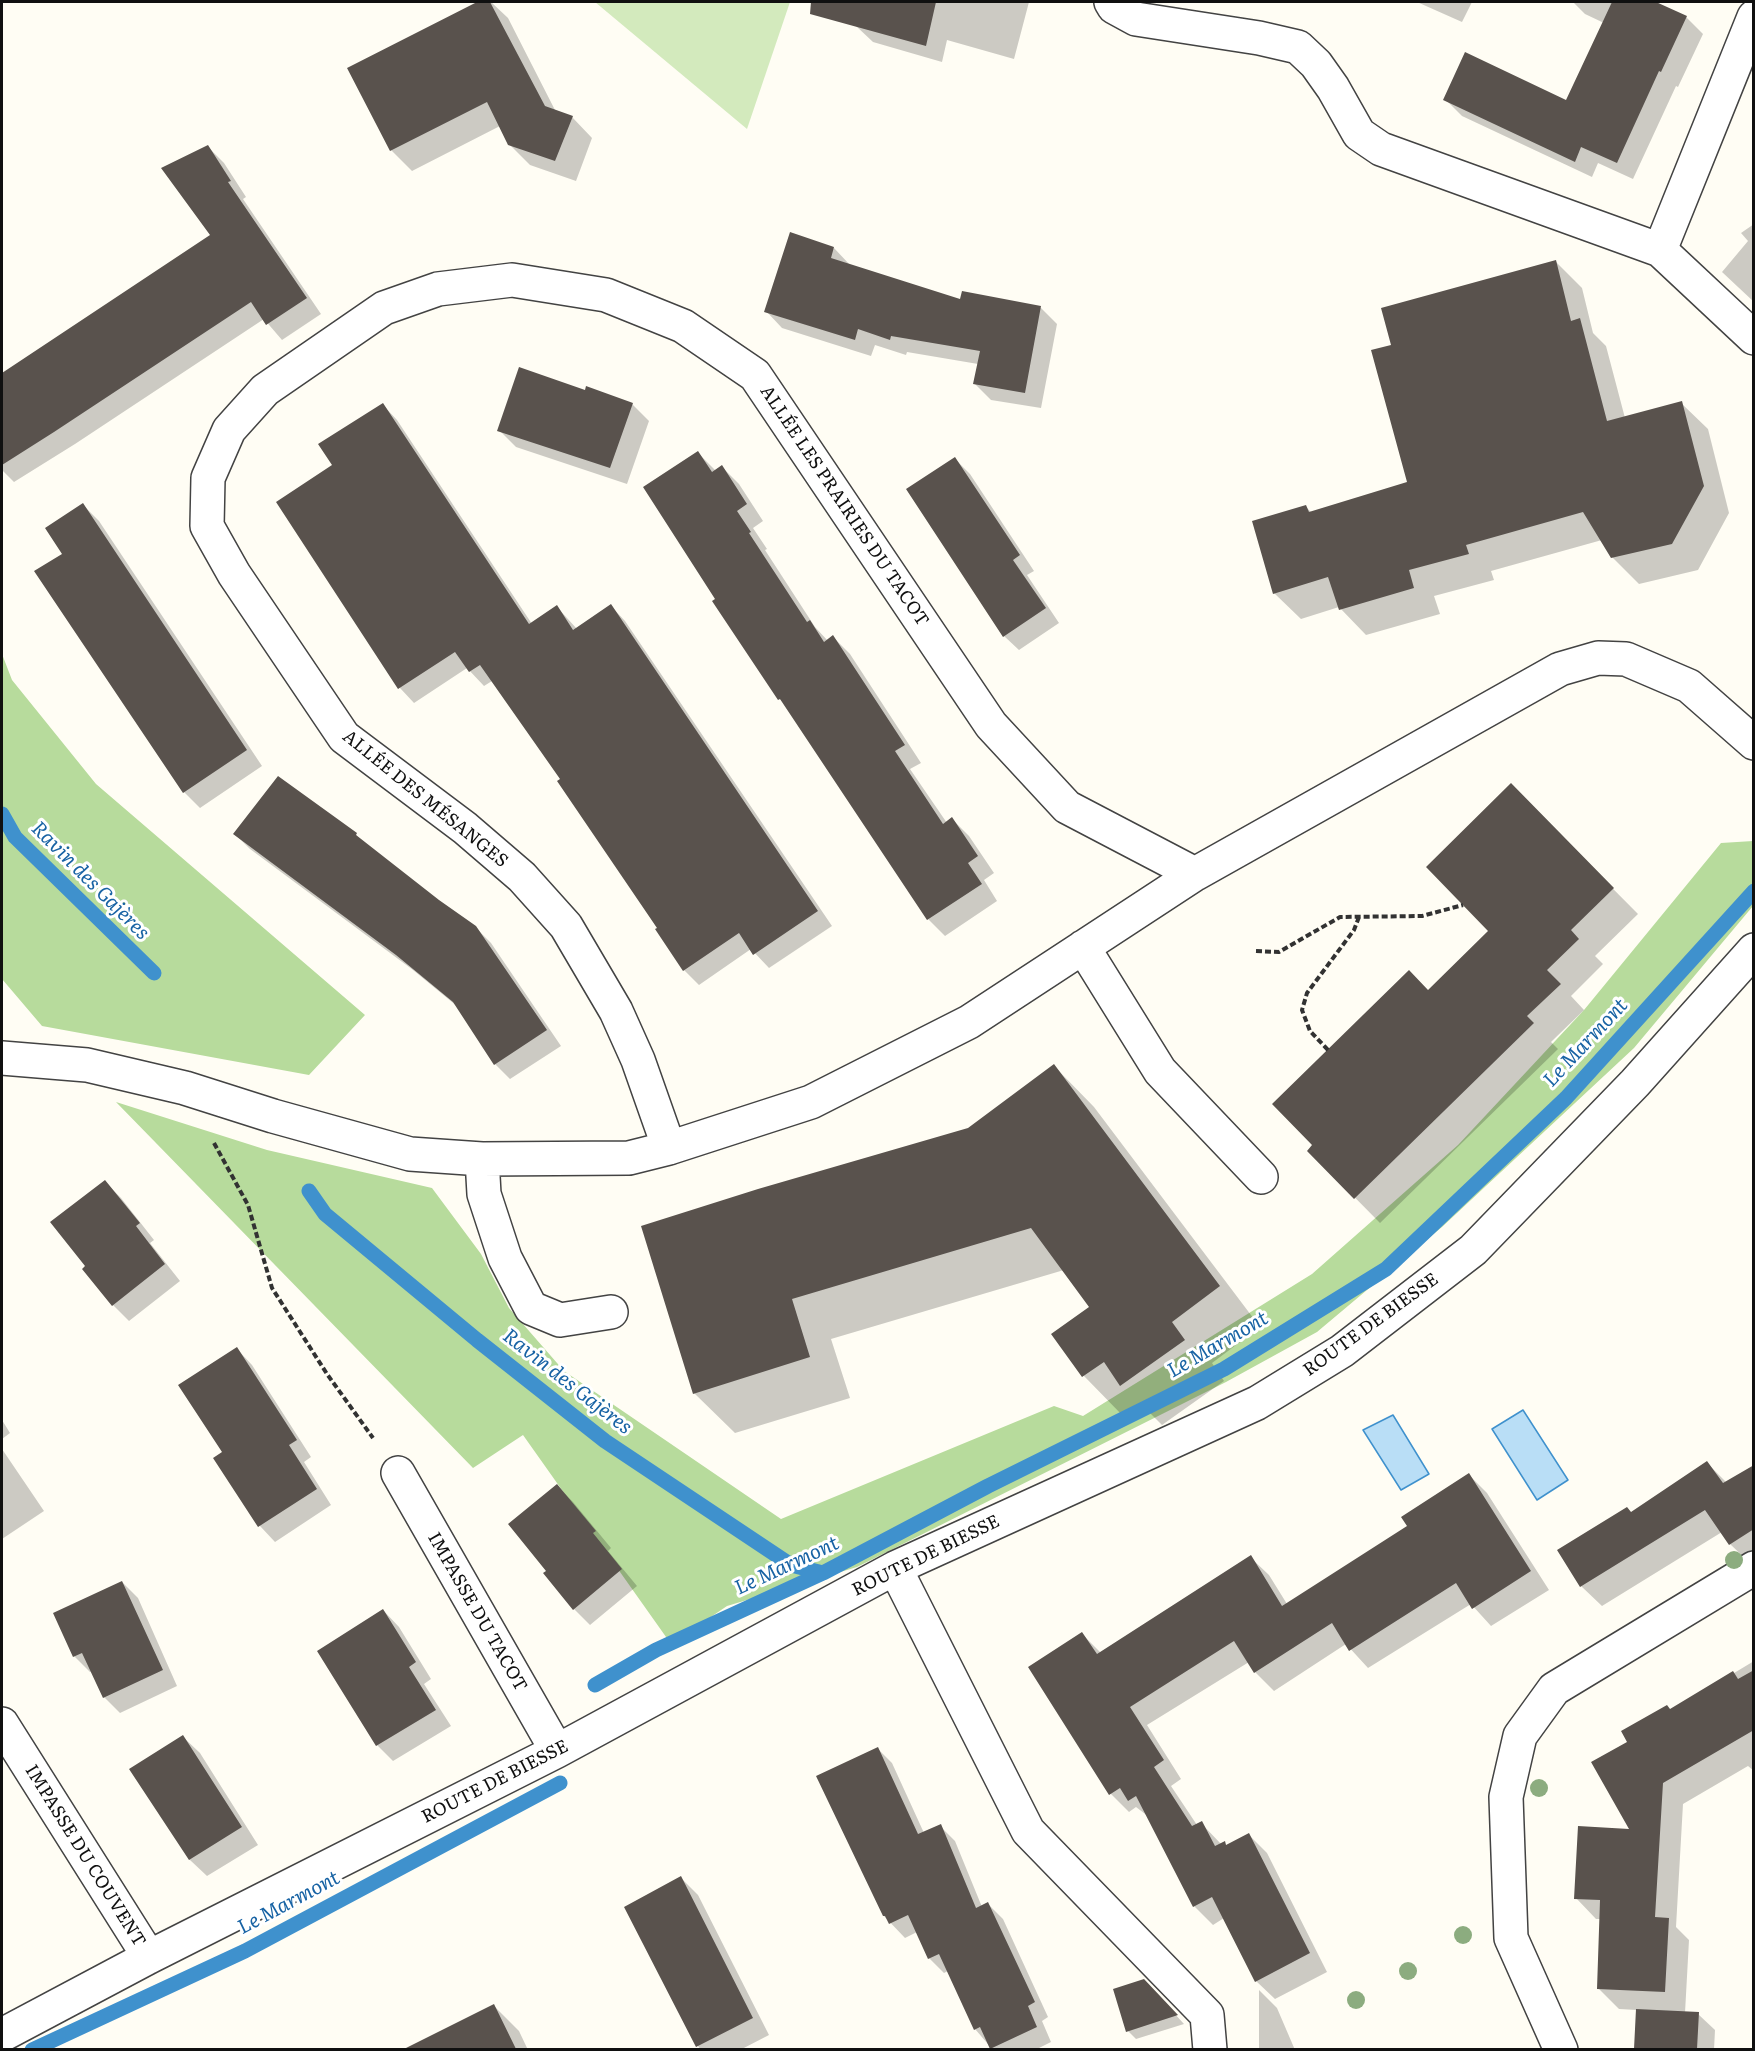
<!DOCTYPE html>
<meta charset="utf-8">
<style>
body{margin:0}
#map{position:relative;width:1755px;height:2051px;overflow:hidden;background:#fffdf4;font-family:Literata,serif}
canvas{display:block}
.frame{position:absolute;inset:0;border:3px solid #101010;pointer-events:none}
</style>
<div id="map">
<canvas width="1755" height="2051"></canvas>
<div class="frame"></div>
</div>
<script>
const ctx = document.querySelector('canvas').getContext('2d');
ctx.lineJoin = 'round';
function fill(path, color) { ctx.fillStyle = color; ctx.fill(path, 'evenodd'); }
function trace(path, color, width, dash) { ctx.strokeStyle = color; ctx.lineWidth = width; ctx.lineCap = dash ? 'butt' : 'round'; ctx.setLineDash(dash || []); ctx.stroke(path); }
function write(font, color, halo, rows, align = 'center') {
  ctx.font = font + ' Literata,serif'; ctx.lineWidth = 6; ctx.setLineDash([]); ctx.textBaseline = 'middle'; ctx.strokeStyle = halo; ctx.fillStyle = color; for (const [text, x, y, turn = 0] of rows) {
    ctx.save(); ctx.translate(x, y); ctx.rotate((+turn || 0) * Math.PI / 180); ctx.textAlign = isNaN(turn) ? turn : align; if (halo) ctx.strokeText(text, 0, 0); ctx.fillText(text, 0, 0); ctx.restore();
  }
}
fill(new Path2D(`
 M 595,2 L 790,2 L 747,129 Z`), '#d3eabd');
fill(new Path2D(`
 M 2,654 L 12,680 L 96,784 L 365,1015 L 309,1075 L 42,1026 L 2,979 Z
 M 1753,841 L 1753,906 L 1634,1048 L 1442,1227 L 1317,1332 L 1226,1382 L 857,1567 L 727,1606 L 671,1644 L 523,1435 L 473,1468 L 116,1102 L 267,1150 L 432,1188 L 481,1254 L 509,1308 L 564,1371 L 781,1519 L 1054,1406 L 1083,1416 L 1312,1274 L 1458,1145 L 1584,1010 L 1721,843 Z`), '#b7db9c');
const water = new Path2D(`
 M 1523,1410 L 1568,1480 L 1537,1500 L 1492,1429 Z
 M 1393,1415 L 1429,1474 L 1401,1490 L 1363,1430 Z`);
fill(water, '#b9def6');
trace(water, '#3f91cd', 1.5);
fill(new Path2D(`
 M 480,2 L 491,2 L 508,18 L 556,112 L 572,117 L 592,138 L 576,181 L 530,165 L 509,144 L 500,126 L 412,171 L 391,150 L 349,69 Z
 M 863,2 L 1029,2 L 1014,59 L 947,40 L 942,62 L 873,42 L 856,26 Z
 M 1417,2 L 1472,2 L 1462,22 Z
 M 1573,2 L 1654,2 L 1686,17 L 1703,34 L 1678,87 L 1676,86 L 1633,179 L 1598,163 L 1592,177 L 1462,116 L 1445,99 L 1567,102 L 1604,23 L 1585,14 Z
 M 208,147 L 224,163 L 246,197 L 243,199 L 321,314 L 282,340 L 264,319 L 75,444 L 14,482 L 2,470 L 2,375 L 212,235 Z
 M 1754,224 L 1754,302 L 1722,272 L 1748,241 L 1741,233 Z
 M 834,248 L 850,265 L 961,301 L 1041,308 L 1057,324 L 1041,408 L 991,400 L 974,383 L 978,364 L 907,352 L 906,355 L 875,345 L 871,356 L 782,328 L 766,311 Z
 M 1556,262 L 1582,288 L 1593,333 L 1606,346 L 1625,418 L 1681,403 L 1708,429 L 1729,513 L 1698,570 L 1639,584 L 1612,557 L 1602,540 L 1491,571 L 1494,580 L 1434,596 L 1440,614 L 1366,635 L 1339,607 L 1301,619 L 1274,593 L 1306,507 L 1312,513 L 1409,483 L 1393,346 Z
 M 586,392 L 632,404 L 649,421 L 627,484 L 516,447 L 499,430 Z
 M 383,405 L 397,420 L 532,624 L 557,607 L 577,629 L 611,606 L 625,621 L 832,926 L 769,968 L 751,949 L 699,985 L 684,970 L 562,779 L 492,681 L 484,686 L 467,668 L 414,703 L 400,688 L 278,502 L 334,465 Z
 M 698,453 L 716,471 L 722,467 L 739,484 L 763,521 L 753,528 L 767,549 L 765,550 L 815,627 L 828,641 L 833,637 L 850,654 L 921,763 L 910,769 L 947,823 L 952,819 L 969,836 L 994,873 L 984,880 L 997,901 L 945,936 L 928,919 L 788,708 L 780,699 L 717,599 Z
 M 955,459 L 970,474 L 1034,571 L 1027,575 L 1059,623 L 1019,650 L 1004,636 Z
 M 83,505 L 99,521 L 262,766 L 200,808 L 184,792 L 64,554 Z
 M 1511,786 L 1638,914 L 1595,956 L 1603,964 L 1571,996 L 1584,1010 L 1551,1042 L 1558,1049 L 1380,1223 L 1309,1151 L 1428,991 L 1491,931 Z
 M 235,834 L 356,835 L 369,848 L 438,901 L 475,927 L 491,943 L 561,1046 L 510,1079 L 495,1064 L 458,1007 L 413,970 L 250,849 Z
 M 1054,1066 L 1094,1107 L 1260,1327 L 1212,1363 L 1224,1381 L 1162,1425 L 1141,1404 L 1124,1417 L 1084,1376 L 1053,1334 L 1091,1307 L 1064,1270 L 831,1339 L 850,1398 L 735,1433 L 694,1393 L 643,1227 L 969,1129 Z
 M 105,1182 L 121,1198 L 154,1240 L 150,1243 L 180,1281 L 129,1321 L 113,1305 L 84,1269 L 87,1266 Z
 M 237,1349 L 252,1365 L 311,1457 L 304,1462 L 331,1505 L 275,1542 L 260,1526 L 224,1453 Z
 M 2,1420 L 10,1433 L 2,1439 Z
 M 2,1449 L 44,1511 L 2,1539 Z
 M 1707,1463 L 1726,1482 L 1754,1466 L 1754,1562 L 1751,1564 L 1730,1544 L 1722,1532 L 1602,1606 L 1581,1586 L 1632,1513 Z
 M 1469,1475 L 1487,1493 L 1549,1590 L 1491,1626 L 1471,1604 L 1368,1668 L 1346,1644 L 1274,1691 L 1255,1672 L 1249,1662 L 1147,1725 L 1181,1779 L 1171,1786 L 1197,1825 L 1201,1823 L 1221,1844 L 1224,1843 L 1227,1846 L 1249,1835 L 1267,1853 L 1327,1972 L 1275,1999 L 1256,1981 L 1224,1918 L 1213,1925 L 1194,1906 L 1149,1817 L 1136,1807 L 1129,1812 L 1111,1794 L 1082,1634 L 1101,1653 L 1250,1557 L 1269,1575 L 1287,1604 L 1409,1526 Z
 M 557,1486 L 573,1502 L 611,1548 L 608,1551 L 637,1586 L 590,1625 L 574,1609 L 548,1571 Z
 M 122,1582 L 138,1598 L 177,1686 L 120,1713 L 104,1697 L 92,1671 L 90,1672 L 74,1656 Z
 M 383,1610 L 399,1627 L 431,1679 L 424,1684 L 451,1726 L 393,1761 L 377,1745 Z
 M 1754,1661 L 1754,1771 L 1748,1766 L 1683,1804 L 1676,1927 L 1689,1940 L 1685,2013 L 1698,2014 L 1715,2030 L 1714,2050 L 1635,2050 L 1637,2010 L 1619,2009 L 1598,1988 L 1601,1919 L 1596,1919 L 1576,1898 L 1631,1831 L 1671,1711 Z
 M 183,1737 L 200,1753 L 258,1845 L 207,1876 L 190,1860 L 131,1769 Z
 M 878,1749 L 892,1763 L 924,1833 L 940,1826 L 955,1841 L 982,1907 L 988,1904 L 1003,1919 L 1048,2017 L 1042,2021 L 1051,2042 L 1035,2050 L 993,2050 L 975,2029 L 948,1971 L 944,1973 L 929,1958 L 917,1932 L 905,1938 L 884,1916 Z
 M 681,1878 L 698,1895 L 769,2035 L 740,2050 L 701,2050 L 698,2046 Z
 M 1152,1989 L 1184,2024 L 1136,2039 L 1128,2031 Z
 M 1259,1990 L 1277,2008 L 1295,2050 L 1259,2050 Z
 M 494,2006 L 519,2031 L 528,2050 L 407,2050 Z`), '#0003');
trace(new Path2D(`
 M 2,814 L 15,837 L 154,973
 M 309,1191 L 325,1214 L 477,1340 L 605,1441 L 791,1565 L 823,1573
 M 595,1685 L 656,1650 L 823,1573 L 988,1486 L 1224,1369 L 1386,1269 L 1566,1098 L 1754,891
 M 32,2050 L 245,1951 L 560,1783`), '#3f91cd', 15);
fill(new Path2D(`
 M 477,2 L 490,2 L 545,106 L 573,116 L 555,161 L 508,145 L 487,102 L 390,151 L 347,68 Z
 M 811,2 L 936,2 L 926,46 L 810,14 Z
 M 1612,2 L 1656,2 L 1687,16 L 1661,72 L 1659,71 L 1617,163 L 1581,147 L 1575,162 L 1443,100 L 1465,52 L 1566,100 Z
 M 208,145 L 231,181 L 228,182 L 307,298 L 266,325 L 251,302 L 54,432 L 2,465 L 2,373 L 210,235 L 161,168 Z
 M 790,232 L 834,247 L 831,258 L 960,299 L 962,291 L 1041,306 L 1025,393 L 973,384 L 980,351 L 891,336 L 890,340 L 858,329 L 855,340 L 764,312 Z
 M 1556,260 L 1571,321 L 1580,318 L 1607,421 L 1682,401 L 1704,486 L 1672,544 L 1611,558 L 1583,512 L 1466,545 L 1469,554 L 1409,570 L 1414,588 L 1339,610 L 1328,577 L 1273,594 L 1252,521 L 1306,505 L 1309,512 L 1407,482 L 1371,350 L 1391,345 L 1381,308 Z
 M 519,367 L 585,390 L 586,386 L 633,403 L 610,468 L 497,431 Z
 M 383,403 L 529,624 L 557,605 L 573,630 L 611,604 L 818,911 L 753,955 L 739,933 L 683,971 L 655,929 L 657,928 L 557,781 L 560,779 L 480,665 L 469,672 L 455,652 L 398,689 L 276,502 L 332,465 L 318,444 Z
 M 698,451 L 712,472 L 722,465 L 747,504 L 737,511 L 751,532 L 749,533 L 807,622 L 810,620 L 824,642 L 833,635 L 905,745 L 895,751 L 943,824 L 952,817 L 978,856 L 968,863 L 982,884 L 927,920 L 780,699 L 778,700 L 712,601 L 715,599 L 643,487 Z
 M 955,457 L 1020,555 L 1013,560 L 1046,608 L 1003,637 L 906,489 Z
 M 83,503 L 247,750 L 183,793 L 34,571 L 62,554 L 45,528 Z
 M 278,776 L 357,833 L 356,835 L 439,900 L 476,926 L 547,1030 L 494,1065 L 453,1002 L 396,955 L 233,834 Z
 M 1511,783 L 1614,888 L 1571,930 L 1579,939 L 1547,970 L 1561,984 L 1527,1016 L 1534,1023 L 1354,1199 L 1307,1151 L 1312,1145 L 1272,1104 L 1409,970 L 1428,990 L 1488,931 L 1426,867 Z
 M 1054,1064 L 1220,1286 L 1172,1322 L 1185,1340 L 1120,1386 L 1104,1362 L 1082,1377 L 1051,1334 L 1089,1307 L 1031,1228 L 792,1299 L 810,1357 L 693,1394 L 641,1226 L 758,1189 L 968,1128 Z
 M 105,1180 L 140,1223 L 136,1226 L 165,1264 L 112,1306 L 82,1269 L 85,1266 L 50,1222 Z
 M 237,1347 L 297,1440 L 289,1445 L 317,1489 L 258,1527 L 213,1458 L 222,1452 L 178,1385 Z
 M 1707,1461 L 1723,1483 L 1754,1465 L 1754,1529 L 1729,1545 L 1705,1510 L 1580,1587 L 1557,1550 L 1627,1507 L 1631,1512 Z
 M 1469,1473 L 1531,1571 L 1472,1609 L 1456,1583 L 1349,1651 L 1332,1623 L 1254,1673 L 1234,1641 L 1130,1707 L 1164,1760 L 1154,1767 L 1192,1826 L 1202,1821 L 1215,1846 L 1225,1841 L 1226,1845 L 1249,1833 L 1310,1953 L 1255,1982 L 1212,1897 L 1193,1907 L 1136,1796 L 1128,1801 L 1120,1788 L 1109,1795 L 1028,1667 L 1082,1632 L 1097,1654 L 1251,1555 L 1282,1606 L 1407,1526 L 1401,1517 Z
 M 557,1484 L 596,1531 L 593,1533 L 622,1569 L 573,1610 L 543,1573 L 546,1571 L 508,1524 Z
 M 122,1581 L 163,1670 L 103,1698 L 82,1653 L 73,1657 L 53,1613 Z
 M 383,1609 L 416,1662 L 409,1667 L 436,1710 L 376,1746 L 317,1651 Z
 M 1754,1670 L 1754,1730 L 1663,1783 L 1655,1917 L 1669,1918 L 1665,1992 L 1597,1989 L 1600,1900 L 1574,1899 L 1578,1826 L 1629,1829 L 1591,1762 L 1627,1742 L 1621,1731 L 1667,1705 L 1670,1709 L 1733,1671 L 1738,1679 Z
 M 183,1735 L 242,1827 L 189,1860 L 129,1769 Z
 M 878,1747 L 918,1834 L 941,1824 L 976,1908 L 988,1902 L 1035,2002 L 1028,2006 L 1037,2027 L 990,2049 L 980,2027 L 974,2030 L 939,1954 L 928,1959 L 908,1915 L 889,1924 L 885,1916 L 883,1916 L 816,1776 Z
 M 681,1876 L 753,2018 L 696,2047 L 624,1907 Z
 M 1144,1979 L 1178,2015 L 1126,2032 L 1113,1989 Z
 M 494,2004 L 516,2049 L 404,2049 Z
 M 1636,2009 L 1699,2012 L 1697,2049 L 1634,2049 Z`), '#59524d');
const minor = new Path2D(`
 M 1111,2 L 1114,7 L 1136,19 L 1259,38 L 1298,47 L 1316,64 L 1333,88 L 1359,134 L 1381,149 L 1660,250
 M 1754,17 L 1660,250 L 1754,338
 M 1083,947 L 1160,1071 L 1261,1177
 M 2,1058 L 87,1065 L 185,1088 L 273,1116 L 410,1154 L 482,1159 L 629,1158 L 669,1148 L 811,1102 L 969,1022 L 1195,874 L 1560,669 L 1598,658 L 1626,659 L 1689,686 L 1754,743
 M 669,1148 L 638,1060 L 616,1011 L 566,926 L 522,877 L 465,828 L 344,737 L 234,574 L 207,526 L 208,478 L 229,430 L 265,390 L 384,308 L 438,289 L 512,280 L 606,295 L 683,326 L 755,375 L 991,725 L 1067,807 L 1195,874
 M 482,1159 L 484,1194 L 505,1258 L 531,1308 L 560,1320 L 611,1312
 M 398,1473 L 557,1751
 M 895,1568 L 1028,1831 L 1207,2015 L 1210,2050
 M 2,1724 L 149,1957
 M 2,2035 L 149,1957 L 557,1751 L 895,1568 L 1257,1403 L 1342,1351 L 1473,1250 L 1635,1083 L 1754,950
 M 1561,2050 L 1511,1938 L 1506,1797 L 1520,1736 L 1554,1689 L 1754,1568`);
trace(minor, '#434343', 36);
trace(new Path2D(`
 M 1256,951 L 1279,952 L 1340,917 L 1422,916 L 1463,905
 M 1328,1050 L 1310,1031 L 1302,1010 L 1307,993 L 1354,930 L 1359,917
 M 214,1143 L 248,1205 L 272,1288 L 327,1374 L 373,1438`), '#323232', 4, [6, 3]);
trace(minor, '#fff', 33);
ctx.fillStyle = '#8cac7f';
for (const [x, y] of [
 [1734,1560],
 [1539,1788],
 [1463,1935],
 [1408,1971],
 [1356,2000]
]) { ctx.beginPath(); ctx.arc(x, y, 9, 0, 2 * Math.PI); ctx.fill(); }
write('18px', '#101010', '#fff', [
 ["ALLÉE LES PRAIRIES DU TACOT",844,506,56],
 ["ALLÉE DES MÉSANGES",425,799,39],
 ["ROUTE DE BIESSE",1371,1325,-36],
 ["ROUTE DE BIESSE",926,1556,-26],
 ["IMPASSE DU TACOT",477,1612,60],
 ["ROUTE DE BIESSE",495,1782,-27],
 ["IMPASSE DU COUVENT",85,1856,58]
]);
write('italic 20px', '#1863a4', '#fff', [
 ["Ravin des Gajères",90,881,45],
 ["Le Marmont",1586,1043,-47],
 ["Le Marmont",1218,1345,-30],
 ["Ravin des Gajères",567,1382,38],
 ["Le Marmont",787,1566,-25],
 ["Le Marmont",289,1903,-28]
]);
</script>
